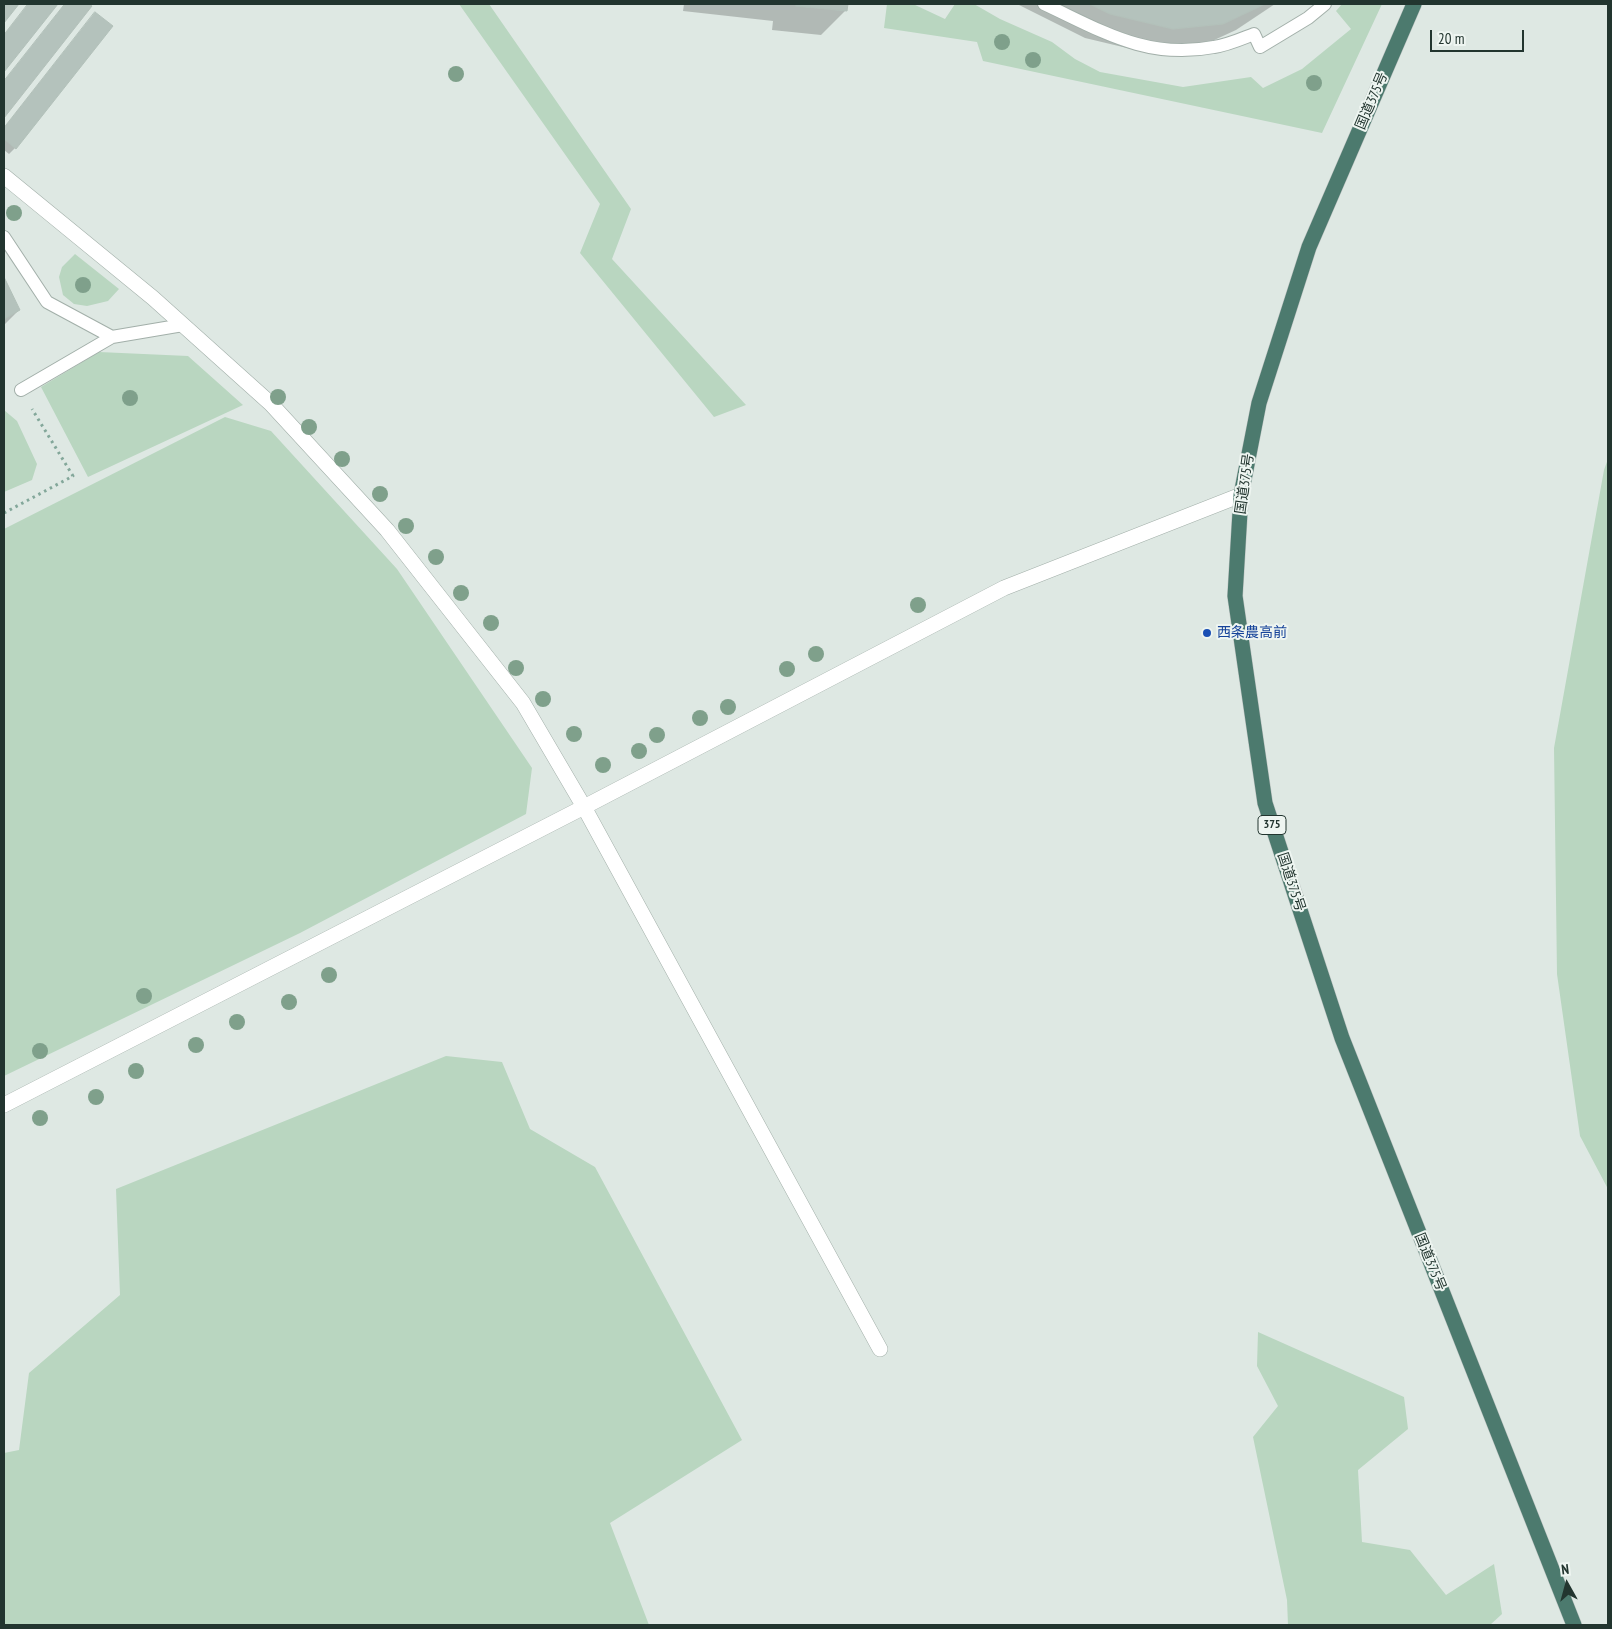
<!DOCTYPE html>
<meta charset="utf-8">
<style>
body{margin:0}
#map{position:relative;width:1612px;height:1629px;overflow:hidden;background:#dee8e3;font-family:"PT Sans Narrow",sans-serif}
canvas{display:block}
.frame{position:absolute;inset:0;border:5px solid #22352f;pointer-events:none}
.north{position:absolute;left:1542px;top:1559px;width:50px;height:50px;-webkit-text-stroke:4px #eef5f1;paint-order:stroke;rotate:353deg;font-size:14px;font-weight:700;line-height:20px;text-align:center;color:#22352f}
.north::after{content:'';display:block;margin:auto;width:18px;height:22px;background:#22352f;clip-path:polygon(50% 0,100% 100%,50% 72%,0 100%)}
.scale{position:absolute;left:1430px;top:30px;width:94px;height:22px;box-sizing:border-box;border:2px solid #22352f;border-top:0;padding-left:6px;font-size:15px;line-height:18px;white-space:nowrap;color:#22352f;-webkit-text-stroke:4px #eef5f1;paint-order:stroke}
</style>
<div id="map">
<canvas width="1612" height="1629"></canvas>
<div class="frame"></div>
<div class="north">N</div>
<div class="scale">20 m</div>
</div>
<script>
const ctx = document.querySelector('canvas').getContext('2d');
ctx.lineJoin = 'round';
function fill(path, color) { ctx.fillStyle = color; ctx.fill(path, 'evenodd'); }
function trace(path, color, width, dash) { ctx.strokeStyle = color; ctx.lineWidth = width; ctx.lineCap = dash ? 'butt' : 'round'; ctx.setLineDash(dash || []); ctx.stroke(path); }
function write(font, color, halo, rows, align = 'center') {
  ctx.font = font + ' "PT Sans Narrow","Noto Sans JP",sans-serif'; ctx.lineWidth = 4; ctx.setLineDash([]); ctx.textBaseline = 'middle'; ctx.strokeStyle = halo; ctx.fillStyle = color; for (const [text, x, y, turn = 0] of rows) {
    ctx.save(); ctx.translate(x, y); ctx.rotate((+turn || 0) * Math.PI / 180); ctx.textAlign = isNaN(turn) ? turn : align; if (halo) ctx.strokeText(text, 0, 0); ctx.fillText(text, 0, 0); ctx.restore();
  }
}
fill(new Path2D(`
 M 459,4 L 489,4 L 631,209 L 612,259 L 746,405 L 714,417 L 580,253 L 600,204 Z
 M 887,4 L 913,4 L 945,19 L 955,4 L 974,4 L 1000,19 L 1052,42 L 1075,59 L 1100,72 L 1183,87 L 1251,77 L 1263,88 L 1302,69 L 1351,29 L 1336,11 L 1342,4 L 1382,4 L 1322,133 L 983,61 L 977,42 L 884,28 Z
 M 75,254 L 119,289 L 108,301 L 87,306 L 74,304 L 63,295 L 59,277 L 62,267 Z
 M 99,352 L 188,356 L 243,405 L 88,477 L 41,387 Z
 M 4,410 L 17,421 L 37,464 L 32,480 L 4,492 Z
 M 225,417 L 271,431 L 397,569 L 532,768 L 526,814 L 300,933 L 4,1076 L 4,529 Z
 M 1608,459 L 1608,1189 L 1580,1136 L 1557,974 L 1554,748 L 1604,470 Z
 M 446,1056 L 502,1062 L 530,1129 L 595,1167 L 742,1440 L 610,1523 L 649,1625 L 4,1625 L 4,1453 L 19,1450 L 29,1373 L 120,1295 L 116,1189 Z
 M 1258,1332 L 1404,1397 L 1408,1429 L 1358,1470 L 1362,1542 L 1410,1550 L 1446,1595 L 1494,1564 L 1502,1614 L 1490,1625 L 1288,1625 L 1287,1600 L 1253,1437 L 1278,1406 L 1257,1366 Z`), '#b9d6c0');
fill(new Path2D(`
 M 29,4 L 56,4 L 4,70 L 4,35 Z
 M 65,4 L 87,4 L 90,6 L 4,116 L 4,82 Z
 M 684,4 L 846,4 L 846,10 L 821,35 L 772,30 L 773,21 L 683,11 Z
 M 1017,4 L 1275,4 L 1236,30 L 1197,48 L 1148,53 L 1085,38 Z
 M 89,20 L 15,148 L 9,154 L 4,150 L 4,128 Z
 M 4,280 L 19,310 L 4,325 Z`), '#0003');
const building = new Path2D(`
 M 4,4 L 19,4 L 4,23 Z
 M 28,4 L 58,4 L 4,72 L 4,35 Z
 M 65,4 L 89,4 L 92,6 L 4,118 L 4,81 Z
 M 796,4 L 848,4 L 847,11 L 796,6 Z
 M 1090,4 L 1265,4 L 1223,24 L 1173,29 L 1110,14 Z
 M 95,12 L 113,26 L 16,149 L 4,139 L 4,128 Z
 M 4,277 L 20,310 L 4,319 Z`);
fill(building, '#b4c2bc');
trace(building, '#b2c0b9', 1);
const service = new Path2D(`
 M 1044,4 C 1102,31 1147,60 1214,47 C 1228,45 1241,39 1254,34 L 1260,47 L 1308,18 L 1325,4
 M 4,237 L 47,302 L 112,337
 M 21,390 L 112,337 L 183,325`);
const minor = new Path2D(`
 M 4,176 L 153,298 L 271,404 L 387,530 L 523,703 L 584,807 L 880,1349
 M 4,1105 L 584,807 L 1004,588 L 1241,495`);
const trunk = new Path2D(`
 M 1414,4 L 1309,247 L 1259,403 L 1241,495 L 1235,596 L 1265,803 L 1342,1038 L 1574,1625`);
trace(service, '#a2afa9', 14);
trace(minor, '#a2afa9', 16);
trace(trunk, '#bdc2c1', 16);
trace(new Path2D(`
 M 4,513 L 73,476 L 32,409`), '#83a79a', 3, [2.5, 4]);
trace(service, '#fff', 12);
trace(minor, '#fff', 15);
trace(trunk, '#4c7a6e', 15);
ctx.fillStyle = '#7fa08b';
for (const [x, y] of [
 [1002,42],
 [1033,60],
 [456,74],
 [1314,83],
 [14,213],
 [83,285],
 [278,397],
 [130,398],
 [309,427],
 [342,459],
 [380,494],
 [406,526],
 [436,557],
 [461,593],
 [918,605],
 [491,623],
 [816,654],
 [516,668],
 [787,669],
 [543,699],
 [728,707],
 [700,718],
 [574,734],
 [657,735],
 [639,751],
 [603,765],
 [329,975],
 [144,996],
 [289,1002],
 [237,1022],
 [196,1045],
 [40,1051],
 [136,1071],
 [96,1097],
 [40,1118]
]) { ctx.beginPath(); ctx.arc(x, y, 8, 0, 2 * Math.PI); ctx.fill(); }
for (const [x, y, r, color] of [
 [1207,633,5,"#1a4fb4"]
]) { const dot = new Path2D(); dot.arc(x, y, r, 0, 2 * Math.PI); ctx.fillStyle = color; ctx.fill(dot); trace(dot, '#eef5f1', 2); }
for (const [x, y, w] of [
 [1272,825,28]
]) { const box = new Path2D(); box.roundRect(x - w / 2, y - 9.5, w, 19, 4); ctx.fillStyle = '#eef5f1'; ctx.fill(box); trace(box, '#22352f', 1); }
write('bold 12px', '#22352f', null, [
 ["375",1272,825]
]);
write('14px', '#22352f', '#eef5f1', [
 ["国道375号",1372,101,-67],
 ["国道375号",1245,484,-82],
 ["国道375号",1291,882,72],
 ["国道375号",1430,1262,68]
]);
write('14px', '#164399', '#eef5f1', [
 ["西条農高前",1217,633]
], 'left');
</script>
